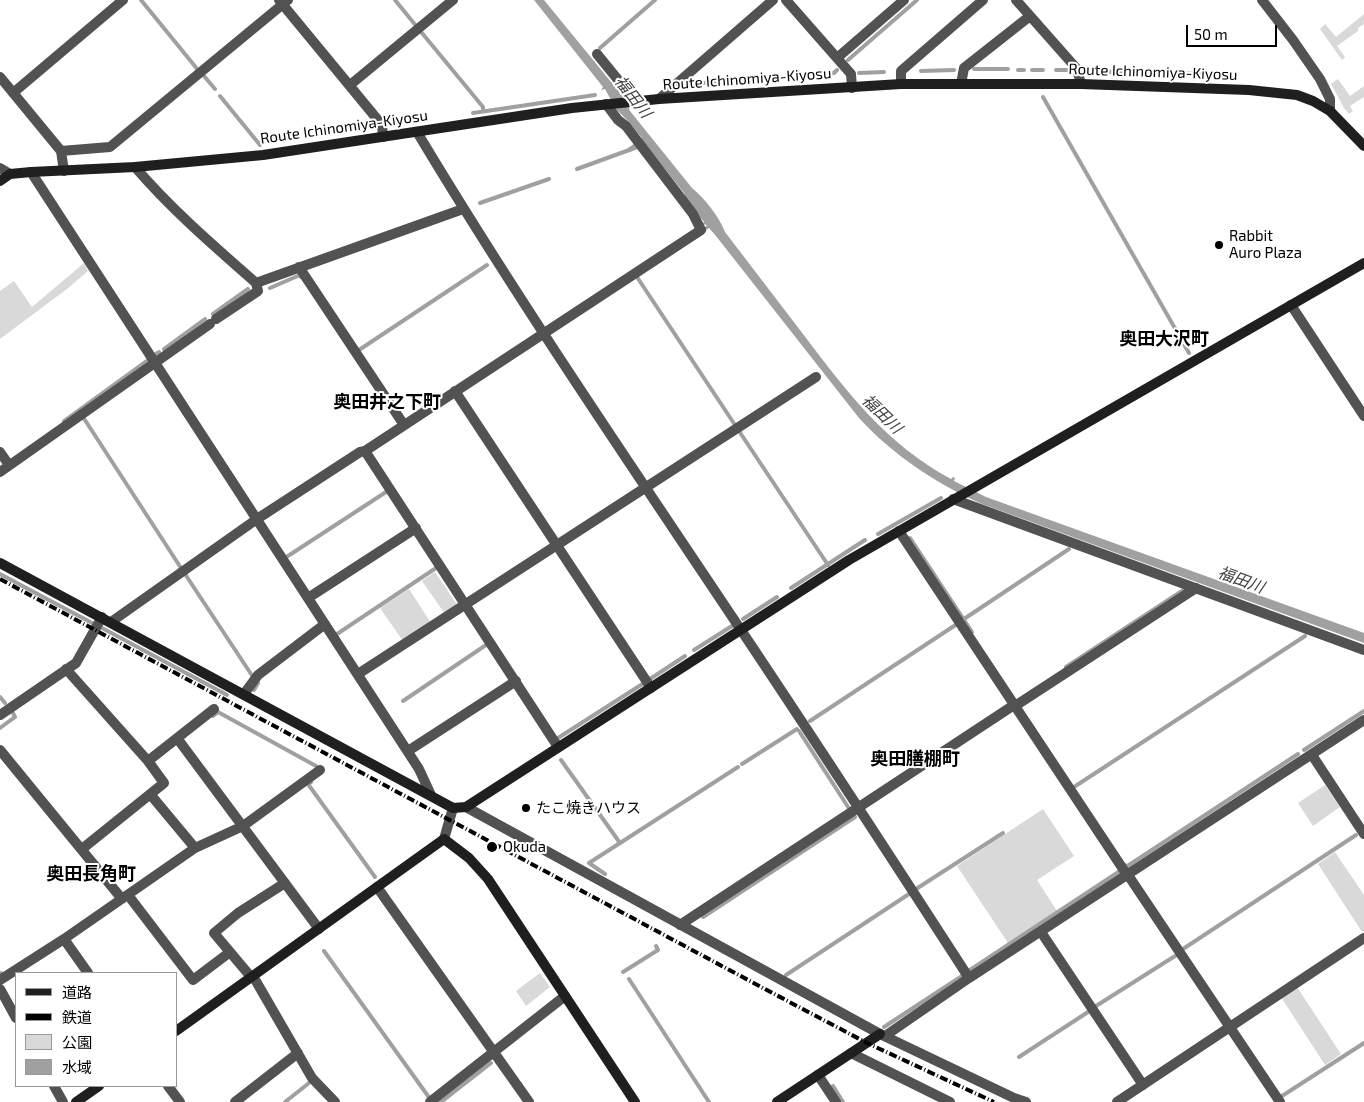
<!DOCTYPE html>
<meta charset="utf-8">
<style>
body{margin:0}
#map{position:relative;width:1364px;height:1102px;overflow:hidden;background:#fff;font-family:"Exo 2","Noto Sans JP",sans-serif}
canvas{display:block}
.legend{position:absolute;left:15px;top:972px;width:162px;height:115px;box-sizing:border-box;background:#fff;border:1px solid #999;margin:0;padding:6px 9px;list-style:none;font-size:15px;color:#000}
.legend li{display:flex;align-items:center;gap:10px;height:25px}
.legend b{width:25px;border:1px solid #999}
.scale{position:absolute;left:1186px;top:25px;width:91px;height:22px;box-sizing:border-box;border:2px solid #000;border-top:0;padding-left:6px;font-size:15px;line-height:18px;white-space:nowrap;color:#000;-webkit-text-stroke:4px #fff;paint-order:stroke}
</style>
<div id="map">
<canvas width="1364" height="1102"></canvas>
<ul class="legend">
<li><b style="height:6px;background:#1f1f1f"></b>道路</li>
<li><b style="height:6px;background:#000"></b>鉄道</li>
<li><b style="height:14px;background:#d9d9d9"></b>公園</li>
<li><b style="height:14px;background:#a0a0a0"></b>水域</li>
</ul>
<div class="scale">50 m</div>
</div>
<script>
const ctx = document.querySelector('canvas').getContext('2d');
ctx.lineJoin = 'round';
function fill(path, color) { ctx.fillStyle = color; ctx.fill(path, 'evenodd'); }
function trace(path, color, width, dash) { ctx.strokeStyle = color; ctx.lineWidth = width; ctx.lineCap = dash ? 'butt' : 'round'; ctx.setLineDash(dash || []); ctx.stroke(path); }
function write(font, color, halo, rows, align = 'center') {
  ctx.font = font + ' "Exo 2","Noto Sans JP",sans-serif'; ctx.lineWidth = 4; ctx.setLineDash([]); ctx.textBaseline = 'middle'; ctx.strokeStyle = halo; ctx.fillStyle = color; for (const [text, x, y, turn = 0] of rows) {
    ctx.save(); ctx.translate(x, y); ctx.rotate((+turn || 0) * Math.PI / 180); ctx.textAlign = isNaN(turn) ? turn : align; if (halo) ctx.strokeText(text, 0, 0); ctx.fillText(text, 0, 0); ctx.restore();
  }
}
fill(new Path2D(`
 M 1364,14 L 1364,24 L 1358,28 L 1358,31 L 1337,46 L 1345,57 L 1342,60 L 1320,29 L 1325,24 L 1336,37 Z
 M 1338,79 L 1350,96 L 1364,86 L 1364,97 L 1350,106 L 1353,111 L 1349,114 L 1344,108 L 1331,84 Z
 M 84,263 L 88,271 L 67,289 L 0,339 L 0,291 L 14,281 L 32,307 Z
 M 435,572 L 458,606 L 445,614 L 422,581 Z
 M 409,589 L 431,623 L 403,641 L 380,608 Z
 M 1325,785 L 1340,807 L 1313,826 L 1298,803 Z
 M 1043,809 L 1074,856 L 1037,880 L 1057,911 L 1008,943 L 957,866 Z
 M 1335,852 L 1364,895 L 1364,931 L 1362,932 L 1318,864 Z
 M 540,973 L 550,987 L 526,1006 L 516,991 Z
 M 1297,987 L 1341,1054 L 1325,1065 L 1281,997 Z`), '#d9d9d9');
fill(new Path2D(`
 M 534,0 L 544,0 L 616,88 L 622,89 L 630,111 L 692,188 C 704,198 719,216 725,232 C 751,266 777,300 803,334 C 847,392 886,444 951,479 L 953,477 L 955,478 L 954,481 L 986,497 L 1364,633 L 1364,643 L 982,504 C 935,483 893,455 859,418 L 716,236 L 709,228 L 706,230 L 704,228 L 707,225 L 702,224 L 704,222 L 686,199 L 684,193 L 647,146 L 626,153 L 628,148 L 642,138 L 629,122 L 616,109 L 605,89 L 601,90 L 603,87 Z`), '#a0a0a0');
trace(new Path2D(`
 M 141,0 L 198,70
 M 395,0 L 417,27
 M 422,33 L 483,107 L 483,111
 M 600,48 L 655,0
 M 848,60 L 917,0
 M 974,69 L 1008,69
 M 1018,70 L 1024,70
 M 1032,70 L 1043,70
 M 1056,70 L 1070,70
 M 921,71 L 954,70
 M 1087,71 L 1149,73
 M 859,73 L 884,72
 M 1171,73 L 1202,74
 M 204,76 L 215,89
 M 803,76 L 834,73 L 837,70
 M 766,79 L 789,77
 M 688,84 L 758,79
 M 220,96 L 260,145
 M 1043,97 L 1189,353
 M 473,113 L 595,95
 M 577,169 L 632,149
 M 480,203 L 549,179
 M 637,277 L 735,425
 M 270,288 L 300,275 L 301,277
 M 213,314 L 248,289
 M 164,349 L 205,319
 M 359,350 L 487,265
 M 154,355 L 159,352
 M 83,417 L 181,568
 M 64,421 L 148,360
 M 739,431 L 828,565
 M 878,534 L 941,498
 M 910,538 L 972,632
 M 288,556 L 386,492
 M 0,574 L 94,624
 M 185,574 L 253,677
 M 791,588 L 865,540
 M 743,619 L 777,597
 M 964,619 L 1069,549
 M 102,628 L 227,695
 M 337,634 L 436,568
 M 694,650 L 732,626
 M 1066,667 L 1185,589
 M 650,679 L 685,656
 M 254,690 L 258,683 L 256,682
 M 0,697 L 5,703
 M 403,701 L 486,645
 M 213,716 L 218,712 L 316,766
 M 810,721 L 957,624
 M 0,728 L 15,717 L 13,713
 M 799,731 L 850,810
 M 558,738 L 644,683
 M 1304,750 L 1364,711
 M 561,760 L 620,843
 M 742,764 L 797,729
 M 311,782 L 308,784 L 375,877
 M 1074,787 L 1305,636
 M 1125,865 L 1126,867 L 1298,754
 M 605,874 L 589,863 L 738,767
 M 916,889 L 1003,833
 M 703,917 L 855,817
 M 1183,949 L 1356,835
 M 324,951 L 428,1096
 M 970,970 L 1120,871
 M 623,972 L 658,950 L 656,946
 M 0,974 L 1,973
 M 786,975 L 909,894
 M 629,979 L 709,1102
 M 1096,1006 L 1175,956
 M 884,1027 L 962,976
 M 1019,1057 L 1088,1012
 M 833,1086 L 843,1102
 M 1282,1096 L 1364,1043
 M 285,1102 L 309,1083
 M 441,1102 L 491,1063`), '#a0a0a0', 4);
trace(new Path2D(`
 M 279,0 L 382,125 L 383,137
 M 786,0 L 851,74 L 852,88
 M 1016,0 L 1077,69 L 1081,84
 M 1262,0 L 1293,40 L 1320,79 L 1330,99 L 1330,111
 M 597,54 L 628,92 L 631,102
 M 837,58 L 904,0
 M 0,77 L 61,151 L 64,171
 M 901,84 L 901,71 L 983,0
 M 961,84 L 964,68 L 1030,16
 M 350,85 L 453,0
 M 13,93 L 123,0
 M 659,99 L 773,0
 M 417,132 C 519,302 631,465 741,630 C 818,745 894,862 969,978
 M 61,151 L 110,147 L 288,0
 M 135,167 C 172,210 214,246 256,283
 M 0,168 L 10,174
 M 31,172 L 419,769 L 431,795
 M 299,267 L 404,425
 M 1291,305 L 1364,416
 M 216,319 L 258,291 L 256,283 L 463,209
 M 455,391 L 651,688
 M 365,451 L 558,747
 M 0,452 L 9,465
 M 0,472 L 210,324
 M 953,499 L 1364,650
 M 899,531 L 1127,875
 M 308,598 L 416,528
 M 111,622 L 257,519 L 360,452 L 365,451 L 701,230 L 693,214 L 626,126 L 618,120 L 606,104
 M 66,669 L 148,761 L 214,709
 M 358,674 L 816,377
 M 244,694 L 258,675 L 325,624
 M 1015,706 L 1196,588
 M 0,715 L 76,663 L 102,617
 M 177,738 L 319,929
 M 0,750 L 122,899
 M 408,751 L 516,681
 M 1312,755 L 1364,834
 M 150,794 L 195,848
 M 466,807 L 880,1034 L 1014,1098 L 1026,1102
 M 444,839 L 453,808
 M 82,849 L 164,783 L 148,761
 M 1128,875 L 1280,1102
 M 377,887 L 529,1102
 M 128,895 L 193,980 L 230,952
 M 680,925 L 1014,705
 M 1041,932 L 1143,1085
 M 64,939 L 88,973
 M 253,976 L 312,1078 L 335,1102
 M 251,977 L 214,933 L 238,913 L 285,883
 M 0,980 L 64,939 L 195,848 L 243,826 L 320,770
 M 0,989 L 16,1018
 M 885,1036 L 969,978 L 1364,720
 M 851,1053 L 950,1102
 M 818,1075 L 836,1102
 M 54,1086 L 63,1102
 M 168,1086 L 180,1102
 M 235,1102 L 298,1053
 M 430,1102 L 565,996
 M 1117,1102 L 1364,938`), '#525252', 10);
trace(new Path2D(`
 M 0,181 L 10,174 L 31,172 L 135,167 L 263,155 L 572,108 L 659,99 L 901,84 L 1081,84 L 1249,90 L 1297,95 L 1313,101 L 1330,111 L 1364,146
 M 0,563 L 453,808 L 466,807 L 849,560 L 1364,263
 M 176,1031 L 444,839 L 469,858 L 488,879 L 635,1102
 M 76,1102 L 99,1086
 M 777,1102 L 880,1034`), '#1f1f1f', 10);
trace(new Path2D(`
 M 0,579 L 763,988 L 867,1043 L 994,1102`), '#000', 4, [8, 2.5, 1, 2.5]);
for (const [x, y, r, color] of [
 [1219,245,5,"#000"],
 [526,808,5,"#000"],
 [492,847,6,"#000"]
]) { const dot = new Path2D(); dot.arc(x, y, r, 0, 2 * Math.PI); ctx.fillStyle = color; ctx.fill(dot); trace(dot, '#fff', 2); }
write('15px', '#000', '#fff', [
 ["Route Ichinomiya-Kiyosu",1153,72,2],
 ["Route Ichinomiya-Kiyosu",747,79,-4],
 ["Route Ichinomiya-Kiyosu",344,127,-8]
]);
write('15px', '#000', '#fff', [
 ["Rabbit",1229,236],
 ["Auro Plaza",1229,253],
 ["たこ焼きハウス",536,808],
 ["Okuda",503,847]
], 'left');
write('italic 16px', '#414141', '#fff', [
 ["福田川",633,97,52],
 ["福田川",882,414,44],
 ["福田川",1241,580,20]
]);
write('bold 18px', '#000', '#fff', [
 ["奥田大沢町",1164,339],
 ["奥田井之下町",387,402],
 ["奥田膳棚町",915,759],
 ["奥田長角町",91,874]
]);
</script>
